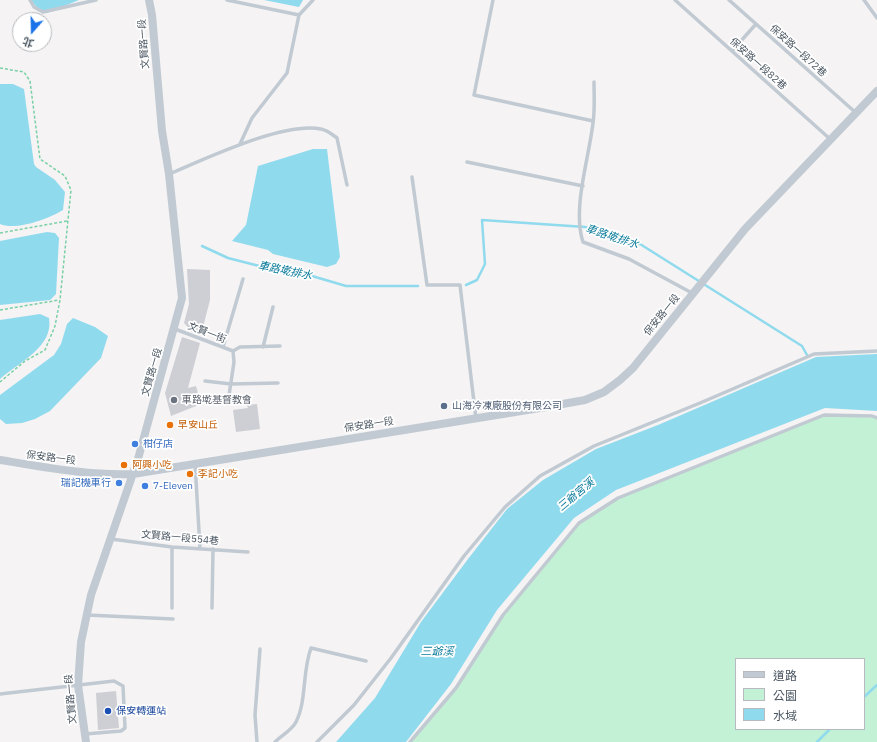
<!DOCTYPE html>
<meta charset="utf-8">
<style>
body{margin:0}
#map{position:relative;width:877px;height:742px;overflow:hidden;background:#f5f3f3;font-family:"IBM Plex Sans","Noto Sans TC",sans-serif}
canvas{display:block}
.legend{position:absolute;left:735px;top:658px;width:130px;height:72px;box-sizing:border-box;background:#fff;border:1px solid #b7bbc0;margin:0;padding:5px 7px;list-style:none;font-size:12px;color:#4a5661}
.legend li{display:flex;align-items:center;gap:8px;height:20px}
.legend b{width:20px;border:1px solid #b7bbc0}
.north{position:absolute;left:12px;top:12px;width:40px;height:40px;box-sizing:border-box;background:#fff;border:1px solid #b7bbc0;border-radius:50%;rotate:200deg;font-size:11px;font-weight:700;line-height:16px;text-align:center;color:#4a5661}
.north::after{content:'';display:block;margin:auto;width:14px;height:18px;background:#1a73e8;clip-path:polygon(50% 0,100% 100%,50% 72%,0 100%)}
</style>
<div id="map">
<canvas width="877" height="742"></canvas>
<ul class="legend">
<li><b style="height:5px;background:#c1cad2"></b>道路</li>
<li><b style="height:11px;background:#c3f1d5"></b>公園</li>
<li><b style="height:11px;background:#90daee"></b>水域</li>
</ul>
<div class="north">北</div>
</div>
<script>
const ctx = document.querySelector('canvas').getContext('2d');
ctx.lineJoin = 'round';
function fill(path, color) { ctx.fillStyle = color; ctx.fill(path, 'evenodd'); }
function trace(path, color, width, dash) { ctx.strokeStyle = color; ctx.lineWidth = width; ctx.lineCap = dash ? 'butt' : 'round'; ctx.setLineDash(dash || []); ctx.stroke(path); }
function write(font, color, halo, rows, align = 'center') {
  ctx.font = font + ' "IBM Plex Sans","Noto Sans TC",sans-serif'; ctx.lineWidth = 3.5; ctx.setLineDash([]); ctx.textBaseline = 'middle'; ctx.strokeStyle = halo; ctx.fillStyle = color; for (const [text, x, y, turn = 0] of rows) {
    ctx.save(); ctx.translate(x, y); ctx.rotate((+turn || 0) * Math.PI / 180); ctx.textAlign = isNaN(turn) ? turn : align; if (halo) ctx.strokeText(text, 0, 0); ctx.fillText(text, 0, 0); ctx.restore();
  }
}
fill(new Path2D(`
 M 824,415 L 877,418 L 877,742 L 410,742 L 456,688 L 503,615 L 579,523 L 618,498 ZM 736,659 L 864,659 L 864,729 L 736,729 Z`), '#c3f1d5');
fill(new Path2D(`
 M 31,0 L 79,0 L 47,13 L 39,10 Z
 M 264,0 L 303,0 L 299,7 Z
 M 0,84 L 13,84 L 24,89 L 34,164 L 36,167 L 55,180 L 65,192 L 63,210 C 48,219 16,231 0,224 Z
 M 313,149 L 327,149 L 340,257 L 336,264 L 327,267 L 273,254 L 268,250 L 232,241 L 246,225 L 258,166 Z
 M 47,232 L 55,233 L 59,238 L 56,294 L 50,300 L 0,305 L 0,241 Z
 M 40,314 L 49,318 C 54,347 19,362 0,379 L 0,320 Z
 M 73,318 L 95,327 L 108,336 L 101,358 L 50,411 L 35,419 L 22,423 L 6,424 L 0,419 L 0,395 L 54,355 L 61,344 L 67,324 Z
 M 877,354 L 877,411 L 825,408 L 616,490 L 574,518 L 497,610 L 451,684 L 406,742 L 336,742 L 375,698 L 421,622 L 468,559 L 507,509 L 543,480 L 596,449 L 658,425 L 816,357 Z`), '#90daee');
trace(new Path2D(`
 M 202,246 L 228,258 L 267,268 L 295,271 L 346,286 L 418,286
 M 466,285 L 477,280 L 485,264 L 482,220 L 585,227 L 640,244 L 802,346 L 807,355
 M 864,697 L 877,685
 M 817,742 L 830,729`), '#90daee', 2.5);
fill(new Path2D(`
 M 187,269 L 210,270 L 210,300 L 201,335 L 192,332 L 184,323 L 189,304 Z
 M 182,337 L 200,343 L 188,388 L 196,386 L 201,404 L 171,416 L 165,393 Z
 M 257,404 L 260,429 L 236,432 L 233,410 L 248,408 L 247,405 Z
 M 116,691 L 119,728 L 98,730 L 96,693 Z`), '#cdcfd5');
trace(new Path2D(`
 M 0,68 L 24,72 L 30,81 L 40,159 L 65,176 L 71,190 L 60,300 L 55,326 L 45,350 L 25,361 L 0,382
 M 0,233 L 67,221
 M 0,310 L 59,300`), '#7ad0a6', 1.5, [3, 2]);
trace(new Path2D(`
 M 30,0 L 34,7 L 43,12 L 96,0
 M 227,0 L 299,15
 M 493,0 L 474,95 L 593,121
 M 675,0 L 830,139
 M 729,0 L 855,112
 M 864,0 L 877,18
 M 732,51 L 756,24
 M 594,82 C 594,96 595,110 593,123 C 589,158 572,209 583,242 L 629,259 L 692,293
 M 240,144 L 252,118 L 287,73 L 299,15 L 313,0
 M 467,162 L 583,186
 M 169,174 C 205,159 284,121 321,129 C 327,130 333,135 337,138 L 347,185
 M 412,177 L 427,285 L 460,285 L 476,419
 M 175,329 L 233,351 L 240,347 L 280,346
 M 223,347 L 243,279
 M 263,347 L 273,307
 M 205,381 L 231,384 L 278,383
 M 228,402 L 234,362 L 233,351
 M 195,463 L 200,548
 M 111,539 L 172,547 L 248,552
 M 172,547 L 172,608
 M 212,608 L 213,549
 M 87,615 L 173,619
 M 0,694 L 114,681 L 123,686 L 125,728 L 121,731 L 85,734
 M 257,742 L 255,715 L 260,649
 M 275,742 C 281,736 292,730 296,722 C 307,700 302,672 311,648 L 366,661
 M 317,742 L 354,705 L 391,658 L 464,556 L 505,507 L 540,476 L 594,446 L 700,403 L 814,354 L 877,351
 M 410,742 L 456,688 L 503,615 L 579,523 L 618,498 L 824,415 L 872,416 L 877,418`), '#c1cad2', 3.5);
trace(new Path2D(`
 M 0,460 C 44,467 89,476 133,474 L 546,407 L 585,400 L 604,392 L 620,380 L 633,368 L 745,229 L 877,91
 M 86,742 L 78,685 L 81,642 L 91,595 L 138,459 L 182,298 L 169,174 L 162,131 L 152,15 L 149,0`), '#c1cad2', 8);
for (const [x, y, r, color] of [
 [174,400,4,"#6b7280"],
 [444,406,4,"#5c6f8a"],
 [170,425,4,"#e8710a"],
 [135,444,4,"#3f7fe0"],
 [124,465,4,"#e8710a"],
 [190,474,4,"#e8710a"],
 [119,483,4,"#3f7fe0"],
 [145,486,4,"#3f7fe0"],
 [108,711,4,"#1a4fb4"]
]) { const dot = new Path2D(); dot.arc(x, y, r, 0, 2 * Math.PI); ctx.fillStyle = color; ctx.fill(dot); trace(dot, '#fff', 1.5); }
write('10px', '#4a5661', '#fff', [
 ["文賢路一段",144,44,-94],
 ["保安路一段72巷",798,51,42],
 ["保安路一段82巷",758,64,42],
 ["保安路一段",662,315,-51],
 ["文賢一街",207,333,21],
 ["文賢路一段",152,372,-74],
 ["保安路一段",369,425,-9],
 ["保安路一段",51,458,7],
 ["文賢路一段554巷",180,538,5],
 ["文賢路一段",71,699,-95]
]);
write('10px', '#5b616d', '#fff', [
 ["車路墘基督教會",182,400]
], 'left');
write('10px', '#4e5e75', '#fff', [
 ["山海冷凍廠股份有限公司",452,406]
], 'left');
write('10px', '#c56008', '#fff', [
 ["早安山丘",178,425],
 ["阿興小吃",132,465],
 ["李記小吃",198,474]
], 'left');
write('10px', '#366cbe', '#fff', [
 ["柑仔店",143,444],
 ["瑞記機車行",111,483,"right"],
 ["7-Eleven",153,486]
], 'left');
write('10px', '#164399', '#fff', [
 ["保安轉運站",116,711]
], 'left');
write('italic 11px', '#0c7c9b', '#fff', [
 ["車路墘排水",612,237,18],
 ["車路墘排水",285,271,11],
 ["三爺宮溪",576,495,-40],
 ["三爺溪",437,652]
]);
</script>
